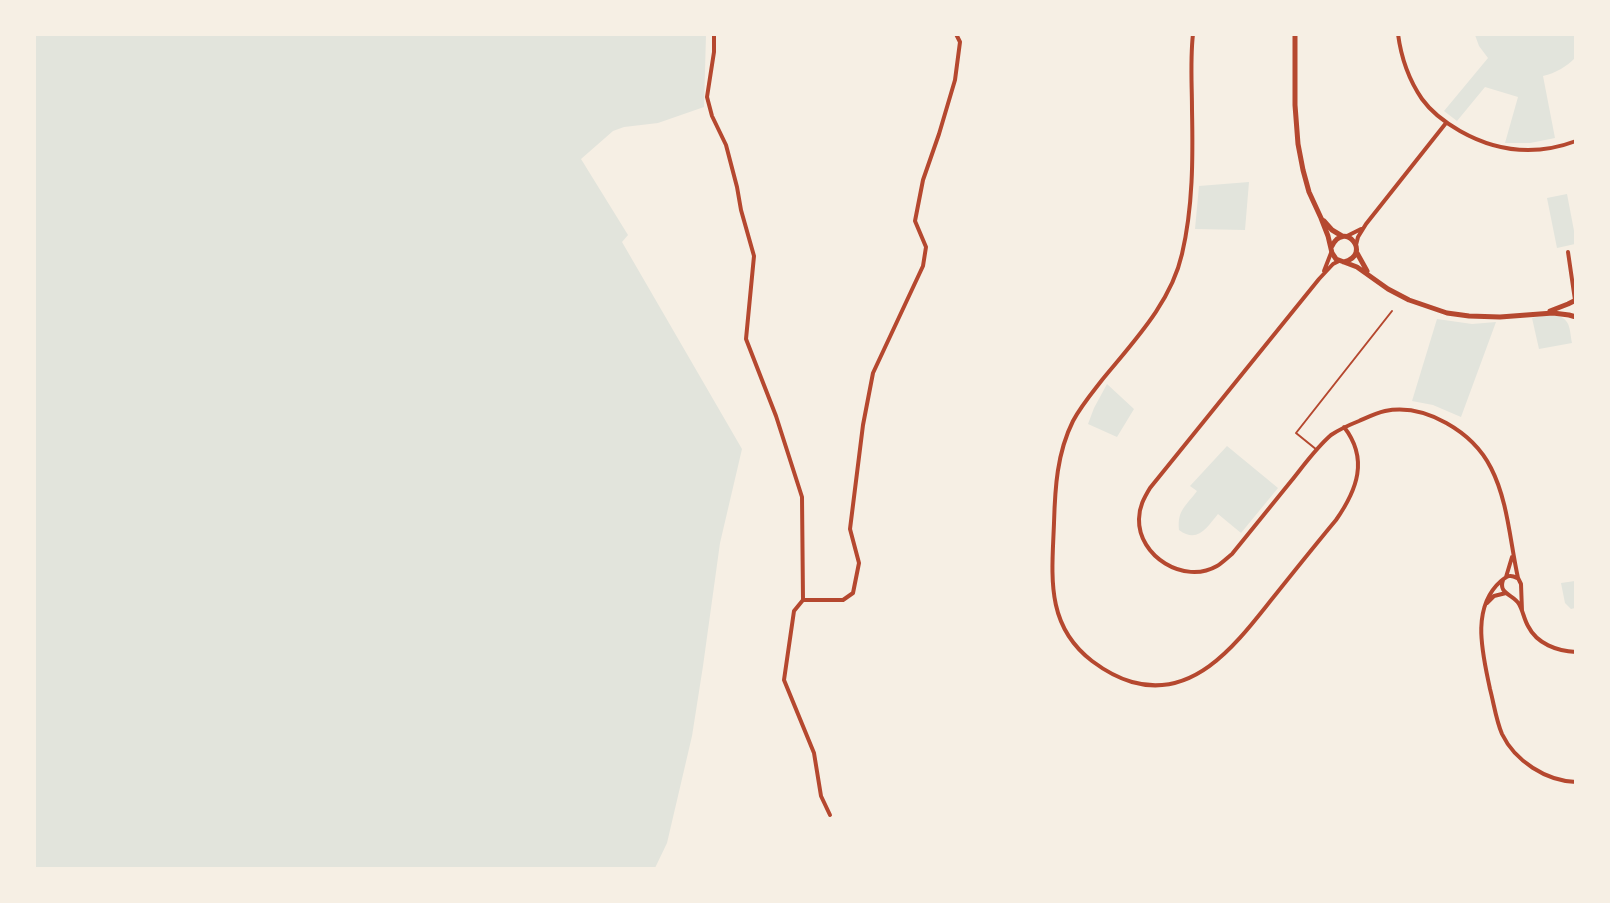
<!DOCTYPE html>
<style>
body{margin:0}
#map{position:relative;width:1610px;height:903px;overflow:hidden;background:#f6efe4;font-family:"Varela Round",sans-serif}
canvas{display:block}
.frame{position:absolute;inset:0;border:36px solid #f6efe4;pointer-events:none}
</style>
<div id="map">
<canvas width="1610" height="903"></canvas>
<div class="frame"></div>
</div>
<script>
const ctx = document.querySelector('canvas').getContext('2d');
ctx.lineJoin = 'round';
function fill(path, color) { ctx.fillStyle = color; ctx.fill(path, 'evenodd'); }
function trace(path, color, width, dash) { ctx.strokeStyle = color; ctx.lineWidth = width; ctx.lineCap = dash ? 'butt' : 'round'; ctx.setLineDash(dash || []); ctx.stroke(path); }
fill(new Path2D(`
 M 34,35 L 706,35 L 704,107 L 658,123 L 624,127 L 613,131 L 581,159 L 628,235 L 622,242 L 742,449 L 720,543 L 703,666 L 692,736 L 667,843 L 655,868 L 35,868 Z
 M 1475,35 L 1575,35 L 1575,58 C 1566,67 1556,73 1543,76 L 1555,138 L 1530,143 L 1505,143 L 1518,97 L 1485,87 L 1457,121 L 1444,111 L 1488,58 L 1479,46 Z
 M 1249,182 L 1245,230 L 1195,229 L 1199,186 Z
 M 1567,194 L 1575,236 L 1575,244 L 1557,248 L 1547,198 Z
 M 1553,314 C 1571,319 1569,326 1572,343 L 1539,349 L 1532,318 Z
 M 1437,319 L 1472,324 L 1496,322 L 1461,417 L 1433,405 L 1412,401 Z
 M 1107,384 L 1134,409 L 1117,437 L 1088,424 L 1094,408 Z
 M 1227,446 L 1278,488 L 1241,533 L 1218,514 C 1207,527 1198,544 1179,530 C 1177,510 1186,506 1197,491 L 1190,486 Z
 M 1575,581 L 1575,608 L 1571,609 L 1565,603 L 1561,583 Z`), '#e2e4dc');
trace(new Path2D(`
 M 1317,450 L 1296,433 L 1392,311`), '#b5482f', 2);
trace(new Path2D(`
 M 714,34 L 714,52 L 707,97 L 712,116 L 726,145 L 737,187 L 741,210 L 754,256 L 746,339 L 776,416 L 802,497 L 803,600 L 794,611 L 784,680 L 814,753 L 821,796 L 830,815
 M 1193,34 C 1190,60 1192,85 1192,110 C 1193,158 1193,207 1182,254 C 1171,303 1133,342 1102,380 C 1092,393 1081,406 1073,421 C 1057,453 1055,488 1054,523 C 1052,576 1045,625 1092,661 C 1104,670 1118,678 1132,682 C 1198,701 1241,637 1276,594 C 1296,569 1316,544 1336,520 C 1357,490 1369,459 1344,427
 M 1398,34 C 1401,57 1409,80 1422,99 C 1432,113 1446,123 1460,131 C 1497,152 1536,156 1576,141
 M 1347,236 L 1361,229
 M 1356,245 L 1358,237 L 1366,224 L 1446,123
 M 1568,252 L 1575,300
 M 1339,261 L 1333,264 L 1319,279 L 1150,488 C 1144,498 1139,507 1139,519 C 1138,556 1184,585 1217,566 C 1222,563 1227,558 1232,554 C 1252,529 1272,505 1292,480 C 1304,465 1316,448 1331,435 C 1340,429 1349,425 1359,421 C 1368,417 1376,413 1385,411 C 1425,403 1473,432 1491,468 C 1508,501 1510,542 1518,578 L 1521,584 L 1522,611
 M 1324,271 L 1331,253
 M 1506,577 L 1512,557
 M 1517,578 C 1510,574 1507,576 1501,581 C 1470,608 1483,655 1490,689 C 1494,704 1496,720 1502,734 C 1515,761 1546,781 1576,782
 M 1503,580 C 1498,594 1513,594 1519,604 C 1523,611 1524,619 1528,626 C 1537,644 1557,651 1576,652
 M 803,600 L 843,600 L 853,593 L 859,563 L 850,529 L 863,425 L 873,373 L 923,266 L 926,247 L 915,221 L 923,180 L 939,134 L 955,80 L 960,42 L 956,34
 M 1487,603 L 1494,596 L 1506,593`), '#b5482f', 4);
trace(new Path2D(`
 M 1295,34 L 1295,105 L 1298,144 L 1303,170 L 1309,192 L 1321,218 L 1328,236 L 1332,253 L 1336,259 L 1357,267 L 1388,289 L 1409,300 L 1447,313 L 1469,316 L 1500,317 L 1553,313 L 1569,315 L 1576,317
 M 1324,221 L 1332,230 L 1342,236
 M 1332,246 C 1344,220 1373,254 1344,262
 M 1357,253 L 1367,271
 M 1550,311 L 1568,304 L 1576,300`), '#b5482f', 5);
</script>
